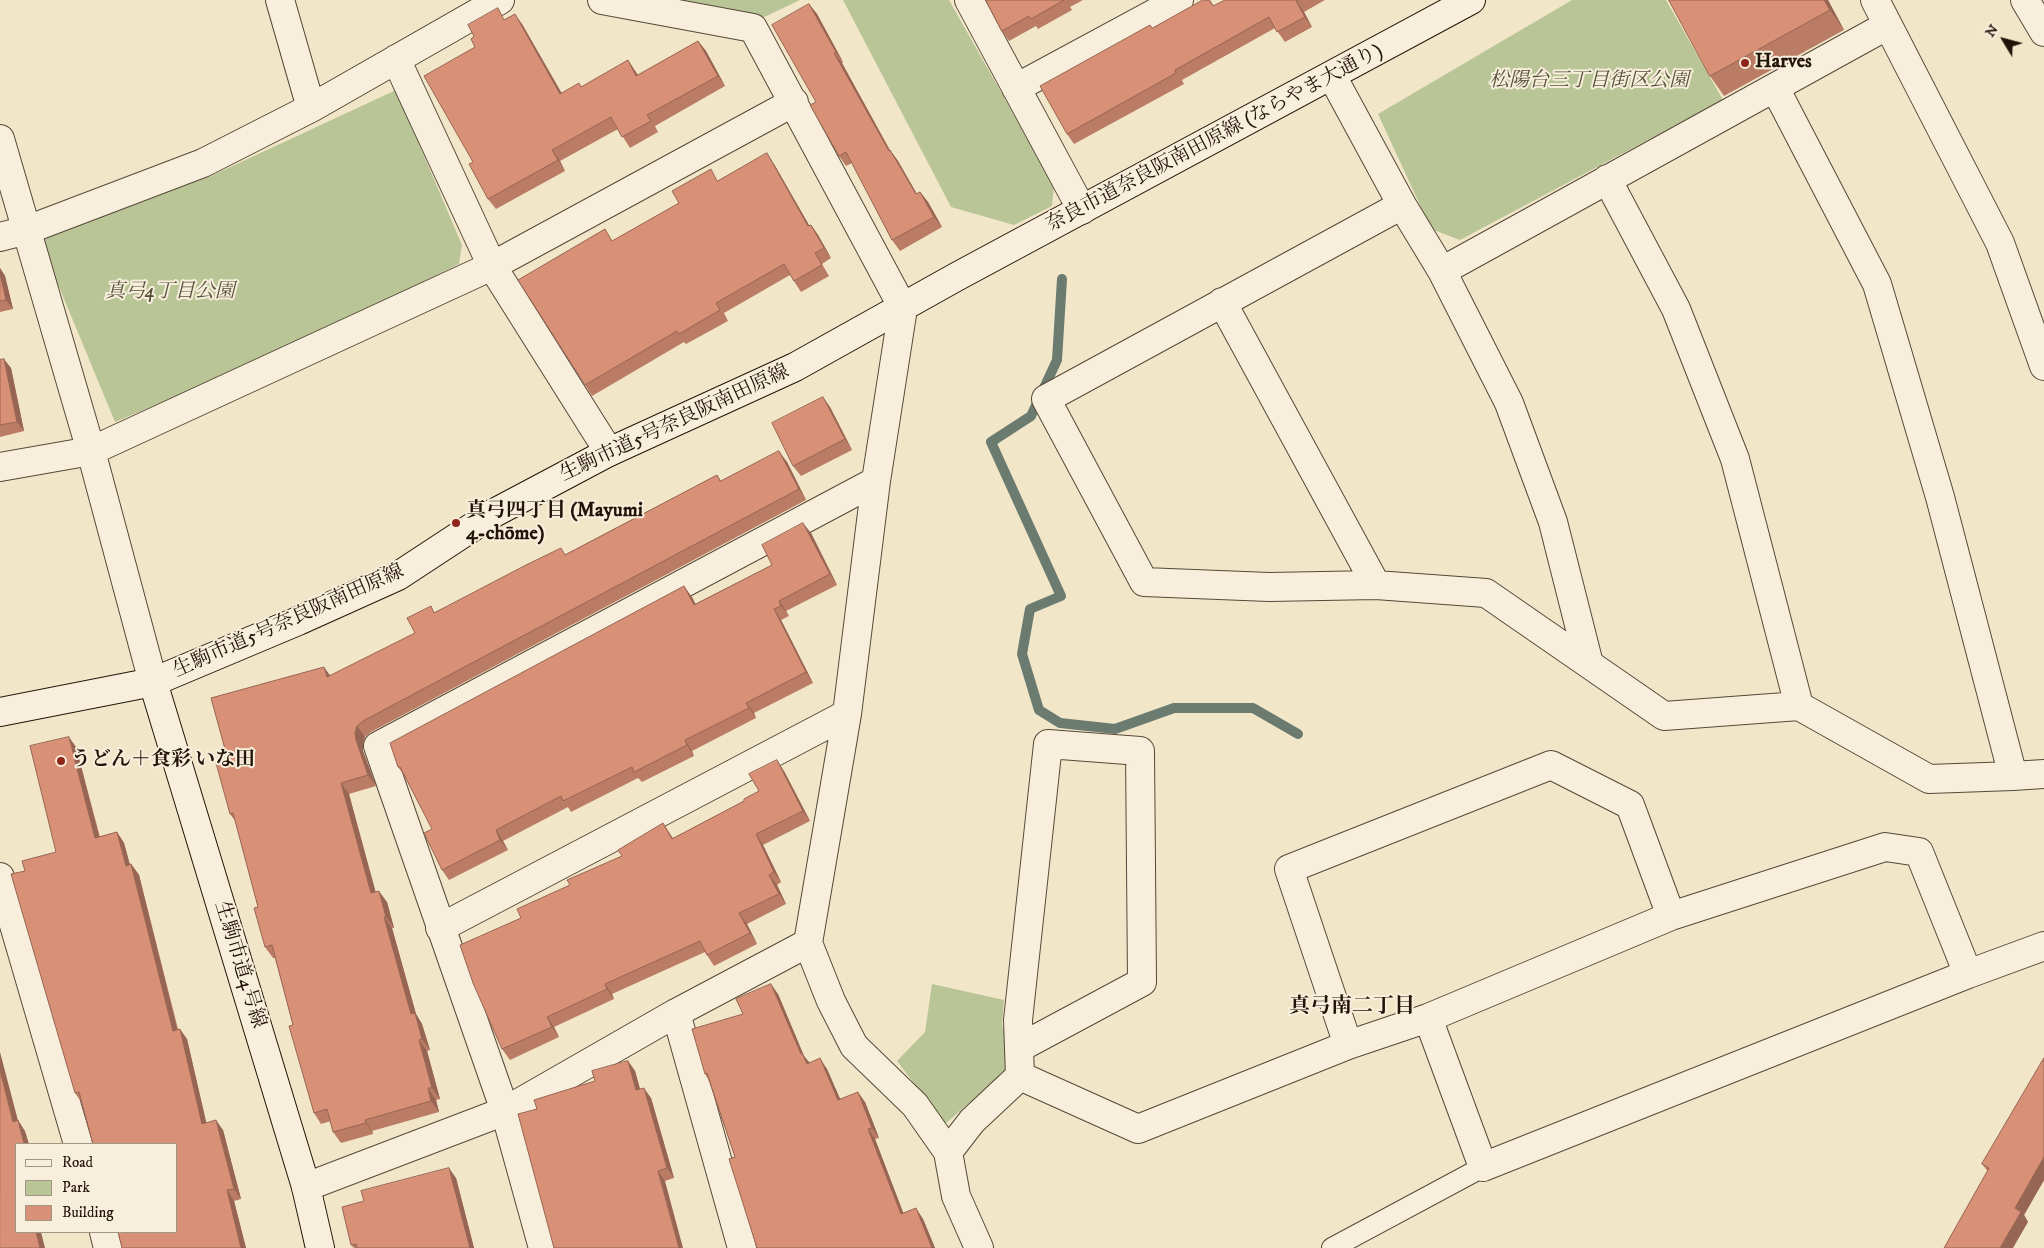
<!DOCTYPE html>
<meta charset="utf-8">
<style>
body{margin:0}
#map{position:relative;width:2044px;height:1248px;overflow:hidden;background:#f2e6c9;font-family:"IM FELL DW Pica",serif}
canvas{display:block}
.legend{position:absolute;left:15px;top:1143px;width:162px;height:90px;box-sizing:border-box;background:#f7efdc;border:1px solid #a29787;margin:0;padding:6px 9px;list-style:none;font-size:15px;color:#221408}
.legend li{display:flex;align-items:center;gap:10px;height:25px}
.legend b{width:25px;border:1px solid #a29787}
.north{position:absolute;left:1979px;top:15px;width:50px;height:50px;-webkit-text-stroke:4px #f7efdc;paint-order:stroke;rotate:307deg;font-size:14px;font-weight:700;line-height:20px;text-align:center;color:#221408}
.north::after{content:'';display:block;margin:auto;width:18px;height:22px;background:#221408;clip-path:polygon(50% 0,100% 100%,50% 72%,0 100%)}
</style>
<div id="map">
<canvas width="2044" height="1248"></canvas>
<ul class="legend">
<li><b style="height:6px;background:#f7efdc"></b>Road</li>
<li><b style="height:14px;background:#b9c597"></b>Park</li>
<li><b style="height:14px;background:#d89076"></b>Building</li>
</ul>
<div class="north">N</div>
</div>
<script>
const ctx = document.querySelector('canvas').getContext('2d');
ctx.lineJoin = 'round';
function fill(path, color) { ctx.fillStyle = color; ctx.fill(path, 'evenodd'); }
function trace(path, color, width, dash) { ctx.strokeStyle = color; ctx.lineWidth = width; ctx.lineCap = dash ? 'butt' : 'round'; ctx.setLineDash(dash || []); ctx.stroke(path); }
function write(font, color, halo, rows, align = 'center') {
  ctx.font = font + ' "IM FELL DW Pica","Noto Serif JP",serif'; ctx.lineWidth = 4; ctx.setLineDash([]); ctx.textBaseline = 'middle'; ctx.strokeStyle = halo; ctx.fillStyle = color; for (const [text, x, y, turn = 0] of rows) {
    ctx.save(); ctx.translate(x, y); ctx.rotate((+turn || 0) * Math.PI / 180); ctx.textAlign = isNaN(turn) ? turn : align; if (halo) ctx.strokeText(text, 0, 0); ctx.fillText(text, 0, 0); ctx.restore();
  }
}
fill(new Path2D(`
 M 661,0 L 800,0 L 758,20 Z
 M 843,0 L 949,0 L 1054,186 L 1052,206 L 1014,225 L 951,207 Z
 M 1572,0 L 1666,0 L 1723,100 L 1460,240 L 1431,229 L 1378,114 Z
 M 396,90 L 462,245 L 459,264 L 287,350 L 115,422 L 38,236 L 211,176 Z
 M 932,984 L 1004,1000 L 1002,1024 L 1012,1066 L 945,1124 L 897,1061 L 925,1032 Z`), '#b9c597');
trace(new Path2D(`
 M 1062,279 L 1057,360 L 1031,416 L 991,442 L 1061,596 L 1030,609 L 1022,654 L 1039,710 L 1060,723 L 1115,729 L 1174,708 L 1253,708 L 1298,734`), '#6b7b70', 10);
const lane = new Path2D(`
 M 1332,1248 L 1483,1167`);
const street = new Path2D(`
 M 280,0 L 311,108
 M 969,0 L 1082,210
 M 1875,0 L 2000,243 L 2044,366
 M 2025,0 L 2044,32
 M 396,59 L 492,266 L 609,452
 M 1332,76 L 1402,205 L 1442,271
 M 1016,88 L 1179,0
 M 1775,88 L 1877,284 L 1940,497 L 2013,776 L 2044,774
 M 0,139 L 91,451 L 153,682
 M 1607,179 L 1676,309 L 1735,459 L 1799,706
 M 1402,205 L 1046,399 L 1144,582 L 1269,587 L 1376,585 L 1486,593 L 1664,716 L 1799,706 L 1929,779 L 2013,776
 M 0,237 L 27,230 L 203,163 L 311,108 L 500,0
 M 1222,302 L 1376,585
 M 0,467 L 91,451 L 492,266 L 794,102
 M 1589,664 L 1553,522 L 1509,403 L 1442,271 L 1888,25
 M 0,877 L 78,1144
 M 440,928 L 847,714
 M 808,943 L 831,1001 L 854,1046 L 915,1105 L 948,1152 L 956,1196 L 979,1248
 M 676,1013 L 742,1248
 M 1428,1018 L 1483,1167 L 1968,974 L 2044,946
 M 1348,1045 L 1289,869 L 1551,765 L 1630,805 L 1671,916
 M 1020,1076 L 1138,1129 L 1348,1045 L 1428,1018 L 1671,916 L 1885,847 L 1919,852 L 1968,974
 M 948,1152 L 972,1121 L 1020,1076 L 1018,1020 L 1048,744 L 1140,751 L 1142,982 L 1019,1048
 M 306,1187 L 505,1111 L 676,1013 L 808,943 L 847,714 L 876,481 L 903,308 L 753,28 L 602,0
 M 104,1232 L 108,1248
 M 543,1248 L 505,1111 L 378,746 L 876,481`);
const secondary = new Path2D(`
 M 153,682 L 306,1187 L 320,1248
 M 0,712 L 153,682 L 298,621 L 398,576 L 494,513 L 609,452 L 795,367 L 958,276 L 1471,0`);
trace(lane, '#564838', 22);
trace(street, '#564838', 30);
trace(secondary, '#221408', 30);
trace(lane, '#f7efdc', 20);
trace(street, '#f7efdc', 28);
trace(secondary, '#f7efdc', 28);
fill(new Path2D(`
 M 986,0 L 1083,0 L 1070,7 L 1072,10 L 1038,29 L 1036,26 L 1009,41 L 1002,31 Z
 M 1210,0 L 1214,6 L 1225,0 L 1325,0 L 1304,12 L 1312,27 L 1285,42 L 1275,28 L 1182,80 L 1184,84 L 1074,144 L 1067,134 Z
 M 1669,0 L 1828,0 L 1844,30 L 1724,96 L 1710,76 Z
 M 809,4 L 817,14 L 843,62 L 842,63 L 890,150 L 898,161 L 917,194 L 920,192 L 928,202 L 942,227 L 900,251 L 892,240 L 852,163 L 846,166 L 839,156 L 816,102 Z
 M 505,19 L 522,24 L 561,93 L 582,87 L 628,60 L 638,75 L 698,41 L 706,51 L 725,86 L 655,126 L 658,132 L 630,148 L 618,129 L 560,161 L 565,171 L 496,209 L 488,199 L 473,162 L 475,47 Z
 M 774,164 L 809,226 L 811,225 L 818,235 L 831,258 L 822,264 L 829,276 L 801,292 L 790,275 L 724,313 L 728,321 L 686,344 L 684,342 L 592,396 L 585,385 L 718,181 Z
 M 0,268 L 5,276 L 13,309 L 0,312 Z
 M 0,360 L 11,368 L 24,431 L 0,437 Z
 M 830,407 L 852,450 L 801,476 L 793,466 Z
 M 787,462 L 806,500 L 371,732 L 365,737 L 363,744 L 363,751 L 376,786 L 349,794 L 375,892 L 387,902 L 394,928 L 392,928 L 416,1014 L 422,1024 L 430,1050 L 427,1051 L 440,1099 L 436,1100 L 439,1112 L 372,1131 L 373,1134 L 341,1143 L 333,1132 L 331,1121 L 321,1124 L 314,1113 L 293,1025 L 275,958 L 273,958 L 265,947 L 258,907 L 236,822 L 230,814 L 228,760 L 330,676 L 415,633 L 435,612 L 566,554 L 717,475 L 721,481 Z
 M 811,533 L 837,585 L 786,611 L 789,616 L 781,620 L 813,683 L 754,713 L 756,718 L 692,751 L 694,756 L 642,782 L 638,778 L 571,812 L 568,807 L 503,841 L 508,850 L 449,880 L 442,870 L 432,829 L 406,778 L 398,767 L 692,597 L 695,604 L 772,565 Z
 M 76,747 L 100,837 L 117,832 L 124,843 L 130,865 L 131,864 L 139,875 L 178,1029 L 187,1039 L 206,1123 L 223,1130 L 241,1199 L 234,1201 L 246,1248 L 122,1248 L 82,1103 L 75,1093 L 25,871 L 56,852 Z
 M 784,771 L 810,821 L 763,845 L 781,882 L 777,885 L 786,904 L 747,924 L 757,944 L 714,966 L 705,952 L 612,994 L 614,999 L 554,1027 L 559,1037 L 510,1060 L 502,1049 L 521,918 L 570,885 L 622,856 L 663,823 L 673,838 L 744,801 L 759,791 Z
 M 778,994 L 804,1056 L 809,1063 L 827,1069 L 840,1099 L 865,1102 L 879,1138 L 875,1139 L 903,1213 L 923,1219 L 935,1248 L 757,1248 L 735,1157 L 708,1079 L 705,1074 L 743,1014 Z
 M 2044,1058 L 2044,1180 L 2024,1215 L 2028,1222 L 1982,1164 Z
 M 628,1061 L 635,1071 L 640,1089 L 651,1098 L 674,1178 L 665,1181 L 537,1109 L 595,1081 Z
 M 456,1178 L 474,1248 L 354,1248 L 351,1245 Z`), '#ba7c65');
fill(new Path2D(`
 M 1824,0 L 1828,0 L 1844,30 L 1830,10 Z
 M 1296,1 L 1304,12 L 1312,27 L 1305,17 Z
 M 809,4 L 817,14 L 843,62 L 836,52 Z
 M 515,14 L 522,24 L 568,104 L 560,94 Z
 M 698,41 L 706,51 L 725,86 L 718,76 Z
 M 834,53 L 842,63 L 896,162 L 889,151 Z
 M 628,60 L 635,71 L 644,86 L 636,76 Z
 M 552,150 L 560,161 L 565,171 L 558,160 Z
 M 890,150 L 898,161 L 923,205 L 916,194 Z
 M 767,153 L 774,164 L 816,237 L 808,226 Z
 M 920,192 L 928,202 L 942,227 L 934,217 Z
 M 811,225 L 818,235 L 831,258 L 824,248 Z
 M 0,268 L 5,276 L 13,309 L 6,300 L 0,273 Z
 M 4,359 L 11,368 L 24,431 L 17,422 Z
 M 823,397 L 830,407 L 852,450 L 845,439 Z
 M 779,451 L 787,462 L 806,500 L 799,489 Z
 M 803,523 L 811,533 L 837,585 L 830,574 Z
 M 684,586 L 692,597 L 701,615 L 694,605 Z
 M 779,601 L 786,611 L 789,616 L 781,606 Z
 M 774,609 L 781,620 L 813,683 L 806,672 Z
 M 324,667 L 332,678 L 327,677 Z
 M 746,703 L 754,713 L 756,718 L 749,708 Z
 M 357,726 L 365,737 L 363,744 L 363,751 L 376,786 L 368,775 L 356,740 L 355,733 Z
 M 69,737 L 76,747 L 102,848 L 95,838 Z
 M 685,740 L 692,751 L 694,756 L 687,745 Z
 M 777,760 L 784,771 L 810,821 L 803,811 Z
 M 341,783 L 349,794 L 379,904 L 371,893 Z
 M 496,830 L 503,841 L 508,850 L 500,840 Z
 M 117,832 L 124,843 L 133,876 L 126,866 Z
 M 756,834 L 763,845 L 781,882 L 774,872 Z
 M 131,864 L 139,875 L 180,1041 L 173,1031 Z
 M 769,875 L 777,885 L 786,904 L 779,894 Z
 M 379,891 L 387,902 L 394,928 L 386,917 Z
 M 739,913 L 747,924 L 757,944 L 750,933 Z
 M 384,917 L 392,928 L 416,1014 L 422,1024 L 430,1050 L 422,1039 L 411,1014 Z
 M 605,984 L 612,994 L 614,999 L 607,989 Z
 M 771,984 L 778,994 L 804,1056 L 810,1063 L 807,1064 L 801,1054 Z
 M 547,1017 L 554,1027 L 559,1037 L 552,1027 Z
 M 180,1029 L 187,1039 L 209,1134 L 202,1124 Z
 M 419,1040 L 427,1051 L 440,1099 L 432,1088 Z
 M 0,1052 L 21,1132 L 13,1122 L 0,1070 Z
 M 820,1058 L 827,1069 L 845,1110 L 838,1100 Z
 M 628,1061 L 635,1071 L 643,1100 L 636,1090 Z
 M 428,1088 L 436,1100 L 439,1112 L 431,1101 Z
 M 644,1088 L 651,1098 L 674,1178 L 667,1168 Z
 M 858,1092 L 865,1102 L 879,1138 L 872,1128 Z
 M 18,1120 L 25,1131 L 29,1144 L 24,1144 Z
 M 216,1120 L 223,1130 L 241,1199 L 234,1189 Z
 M 365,1120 L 372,1131 L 373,1134 L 366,1123 Z
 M 868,1129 L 875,1139 L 908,1225 L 901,1214 Z
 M 2044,1157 L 2044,1180 L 2024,1215 L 2028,1222 L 2013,1248 L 2000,1248 L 2015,1208 Z
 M 449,1168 L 456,1178 L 474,1248 L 470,1248 Z
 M 658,1171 L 665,1181 L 683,1248 L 679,1248 Z
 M 227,1190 L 234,1201 L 246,1248 L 241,1248 Z
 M 916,1208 L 923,1219 L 935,1248 L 932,1248 Z
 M 36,1232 L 41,1232 L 45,1248 L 40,1248 Z`), '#976553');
const building = new Path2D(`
 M 986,0 L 1064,0 L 1031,19 L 1029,16 L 1002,31 Z
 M 1203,0 L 1209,0 L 1213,6 L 1225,0 L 1299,0 L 1296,1 L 1305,17 L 1277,32 L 1269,17 L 1175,70 L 1176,73 L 1067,134 L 1040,86 L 1150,25 L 1152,28 Z
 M 1669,0 L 1824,0 L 1830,10 L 1710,76 Z
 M 809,4 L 836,52 L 834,53 L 889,151 L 890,150 L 916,194 L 920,192 L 934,217 L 892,240 L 846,152 L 839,156 L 810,105 L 816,102 L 772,25 Z
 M 498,8 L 504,20 L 515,14 L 560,94 L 579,83 L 581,87 L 628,60 L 636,76 L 698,41 L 718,76 L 647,115 L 651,121 L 622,137 L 611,117 L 552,150 L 558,160 L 488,199 L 469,164 L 473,162 L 424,76 L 475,47 L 471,39 L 474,36 L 468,25 Z
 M 767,153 L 808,226 L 811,225 L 824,248 L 815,253 L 822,265 L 794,281 L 784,264 L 716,303 L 720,310 L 679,334 L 677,331 L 585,385 L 518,280 L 605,229 L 612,241 L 679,203 L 672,191 L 711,169 L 717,181 Z
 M 0,273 L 6,300 L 0,301 Z
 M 4,359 L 17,422 L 0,425 L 0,360 Z
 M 823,397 L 845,439 L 793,466 L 772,423 Z
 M 779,451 L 799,489 L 363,721 L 357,726 L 355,733 L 356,740 L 368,775 L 341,783 L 371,893 L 379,891 L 386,917 L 384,917 L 411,1014 L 415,1013 L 422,1039 L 419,1040 L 432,1088 L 428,1088 L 431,1101 L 365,1120 L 366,1123 L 333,1132 L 327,1109 L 314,1113 L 289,1026 L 293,1025 L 272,945 L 265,947 L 254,908 L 258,907 L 233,813 L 230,814 L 216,763 L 228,760 L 211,698 L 324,667 L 327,677 L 415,633 L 407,618 L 431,606 L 434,613 L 526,565 L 561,548 L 565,555 L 717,475 L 720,481 Z
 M 803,523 L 830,574 L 779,601 L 781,606 L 774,609 L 806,672 L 746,703 L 749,708 L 685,740 L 687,745 L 634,772 L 632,767 L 563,801 L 561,796 L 496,830 L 500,840 L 442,870 L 424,833 L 432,829 L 400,767 L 398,767 L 390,743 L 684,586 L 694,605 L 772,565 L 762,545 Z
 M 69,737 L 95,838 L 117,832 L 126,866 L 131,864 L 173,1031 L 180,1029 L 202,1124 L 216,1120 L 234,1189 L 227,1190 L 241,1248 L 122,1248 L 118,1232 L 176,1232 L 176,1144 L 93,1144 L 79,1092 L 75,1093 L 11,874 L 25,871 L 22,861 L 56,852 L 30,746 Z
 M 777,760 L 803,811 L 756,834 L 774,872 L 769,875 L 779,894 L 739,913 L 750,933 L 707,955 L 700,941 L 605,984 L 607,989 L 547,1017 L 552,1027 L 502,1049 L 473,983 L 460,945 L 521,918 L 517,909 L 570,885 L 567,880 L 622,856 L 618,850 L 663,823 L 672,839 L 744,801 L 744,799 L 759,791 L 749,774 Z
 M 771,984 L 801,1054 L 802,1053 L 807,1064 L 820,1058 L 838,1100 L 858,1092 L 872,1128 L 868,1129 L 901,1214 L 916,1208 L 932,1248 L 757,1248 L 729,1159 L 735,1157 L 707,1073 L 705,1074 L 692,1029 L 743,1014 L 736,999 Z
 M 2044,1058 L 2044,1157 L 2015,1208 L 2021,1212 L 2000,1248 L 1944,1248 L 1989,1168 L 1982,1164 Z
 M 628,1061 L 636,1090 L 644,1088 L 667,1168 L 658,1171 L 679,1248 L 554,1248 L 518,1114 L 537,1109 L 534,1100 L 595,1081 L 592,1071 Z
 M 0,1070 L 13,1122 L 18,1120 L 24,1144 L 16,1144 L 16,1232 L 36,1232 L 40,1248 L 0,1248 Z
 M 449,1168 L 470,1248 L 357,1248 L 356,1244 L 351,1245 L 342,1207 L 364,1201 L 361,1191 Z`);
fill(building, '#d89076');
trace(building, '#976553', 1);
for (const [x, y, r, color] of [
 [1745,63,5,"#8f2418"],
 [456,523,5,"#8f2418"],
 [61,761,5,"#8f2418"]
]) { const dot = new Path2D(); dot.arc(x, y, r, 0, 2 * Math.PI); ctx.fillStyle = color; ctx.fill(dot); trace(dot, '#f7efdc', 2); }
write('bold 20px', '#221408', '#f7efdc', [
 ["Harves",1755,63],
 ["真弓四丁目 (Mayumi",466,512],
 ["4-chōme)",466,535],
 ["うどん＋食彩 いな田",71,761]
], 'left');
write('italic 20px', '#57523a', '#f7efdc', [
 ["松陽台三丁目街区公園",1589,82],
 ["真弓4丁目公園",170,293]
]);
write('20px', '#221408', '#f7efdc', [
 ["奈良市道奈良阪南田原線 (ならやま大通り)",1215,139,-28],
 ["生駒市道5号奈良阪南田原線",675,424,-25],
 ["生駒市道5号奈良阪南田原線",289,622,-24],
 ["生駒市道4号線",239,965,73]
]);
write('bold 21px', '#221408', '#f7efdc', [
 ["真弓南二丁目",1352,1008]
]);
</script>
